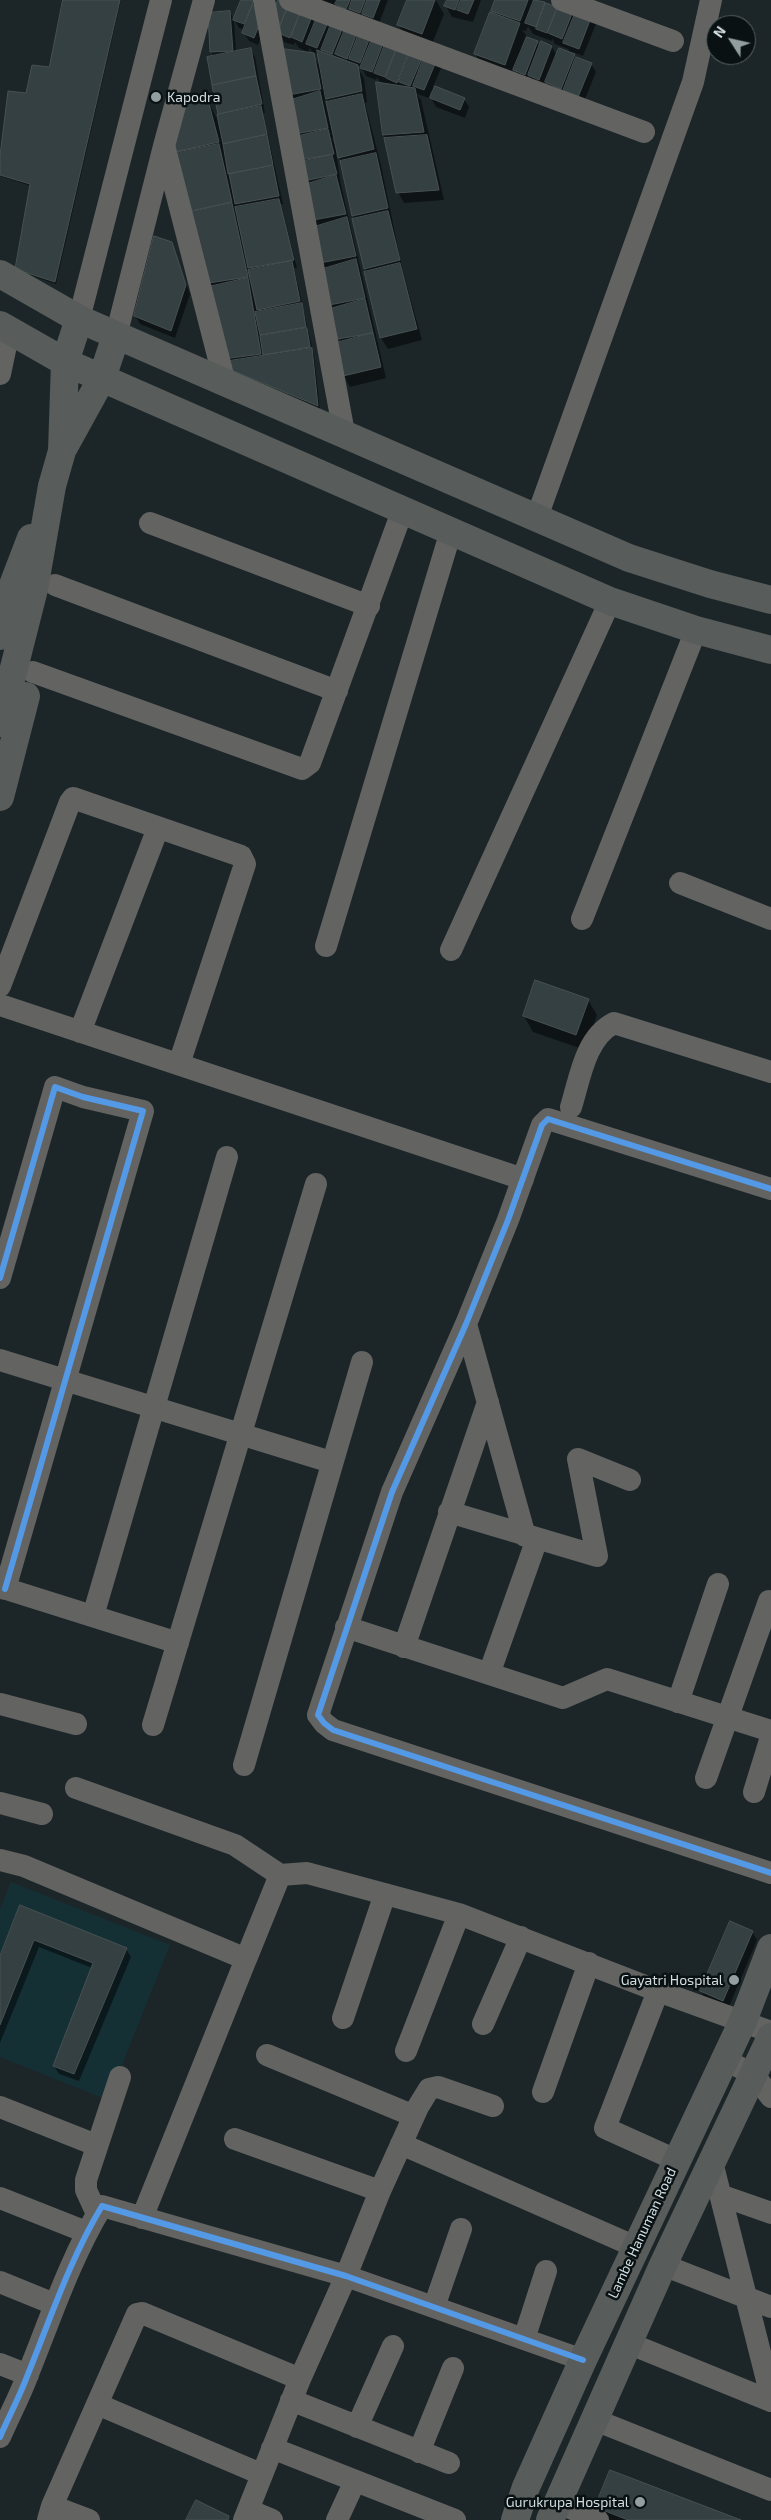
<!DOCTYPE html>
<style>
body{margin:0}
#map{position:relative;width:771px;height:2520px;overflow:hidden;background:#1c2628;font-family:"Exo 2",sans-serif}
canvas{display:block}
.north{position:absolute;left:706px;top:15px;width:50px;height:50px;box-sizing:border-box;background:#091113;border:1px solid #596365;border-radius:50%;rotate:305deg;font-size:14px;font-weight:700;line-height:20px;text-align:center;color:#d2dee1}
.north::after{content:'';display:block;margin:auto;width:18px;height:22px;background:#929ea0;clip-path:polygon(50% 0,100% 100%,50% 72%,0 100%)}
</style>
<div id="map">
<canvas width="771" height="2520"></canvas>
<div class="north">N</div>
</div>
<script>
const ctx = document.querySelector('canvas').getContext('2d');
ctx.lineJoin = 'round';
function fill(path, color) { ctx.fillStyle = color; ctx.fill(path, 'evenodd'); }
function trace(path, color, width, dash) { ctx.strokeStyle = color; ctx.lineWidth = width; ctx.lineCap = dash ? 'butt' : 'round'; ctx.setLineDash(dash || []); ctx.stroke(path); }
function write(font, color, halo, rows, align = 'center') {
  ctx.font = font + ' "Exo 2",sans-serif'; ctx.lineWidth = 5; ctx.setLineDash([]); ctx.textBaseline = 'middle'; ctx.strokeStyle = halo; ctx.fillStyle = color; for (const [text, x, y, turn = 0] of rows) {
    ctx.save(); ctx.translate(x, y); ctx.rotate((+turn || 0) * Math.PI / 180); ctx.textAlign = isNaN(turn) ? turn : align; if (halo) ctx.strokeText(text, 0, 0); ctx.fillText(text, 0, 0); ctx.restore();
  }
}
fill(new Path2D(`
 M 11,1882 L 170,1945 L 108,2100 L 0,2057 L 0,1909 Z`), '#153035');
fill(new Path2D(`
 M 65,0 L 121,0 L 56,284 L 18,271 L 31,186 L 0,176 L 0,166 L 27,94 L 50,68 Z
 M 242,0 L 261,0 L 268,19 L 258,45 L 249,41 L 244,33 L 245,30 L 239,28 L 235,20 Z
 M 279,0 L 442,66 L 433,87 L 464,99 L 469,107 L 465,118 L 436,107 L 431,98 L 434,92 L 431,91 L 429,98 L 417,94 L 421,100 L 444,200 L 404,203 L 398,192 L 384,135 L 381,84 L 377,77 L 376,80 L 366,76 L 363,70 L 358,68 L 364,78 L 367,102 L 365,103 L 381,165 L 403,272 L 422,340 L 388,349 L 381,338 L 342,162 L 336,153 L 341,185 L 386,378 L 350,387 L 344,376 L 341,342 L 321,263 L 318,227 L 314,220 L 289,95 L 313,55 L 322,70 L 320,55 L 312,52 L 310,48 L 308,52 L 299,48 L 295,42 L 294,45 L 284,42 L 280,33 ZM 330,48 L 335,57 L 332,57 L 328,49 ZM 327,99 L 329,103 L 326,103 L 324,100 ZM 335,138 L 336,146 L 332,139 Z
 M 313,0 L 388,0 L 378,26 L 329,6 L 326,1 L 324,5 Z
 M 408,0 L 436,0 L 444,14 L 430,49 L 407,40 L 398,24 Z
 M 448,0 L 481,0 L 473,22 L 452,17 L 446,6 Z
 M 497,0 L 532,0 L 534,3 L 537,0 L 546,6 L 556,8 L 562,2 L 596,24 L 583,56 L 572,52 L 576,60 L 591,64 L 596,72 L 583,104 L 552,90 L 546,81 L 544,87 L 534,83 L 529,75 L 527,79 L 518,75 L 514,68 L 511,75 L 482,65 L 475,54 L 496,16 L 493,11 ZM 528,26 L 533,34 L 552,41 L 552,38 L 555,44 L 568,49 L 571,54 L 557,56 L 552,47 L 540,47 L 537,42 L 521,49 L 526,35 L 522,30 L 526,31 Z
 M 230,12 L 234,20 L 236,52 L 250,49 L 255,57 L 265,113 L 263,113 L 283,204 L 281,204 L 297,268 L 294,268 L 314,355 L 320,410 L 233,374 L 175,152 L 206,97 L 216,117 L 220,116 L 208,58 L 214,57 L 211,52 ZM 307,337 L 309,337 L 312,353 L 310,354 Z
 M 171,243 L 190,294 L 175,338 L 140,324 L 135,316 Z
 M 588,1000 L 597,1015 L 585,1050 L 533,1032 L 524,1016 Z
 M 21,1907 L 126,1949 L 131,1957 L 79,2081 L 59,2074 L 54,2066 L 92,1968 L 39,1947 L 0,2043 L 0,1959 Z
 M 752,1932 L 757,1940 L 728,2009 L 706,2000 L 701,1991 Z
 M 596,2507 L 738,2520 L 607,2520 Z`), '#0007');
const building = new Path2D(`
 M 63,0 L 120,0 L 55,282 L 15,269 L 30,184 L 0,175 L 0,156 L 8,91 L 26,93 L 32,65 L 49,67 Z
 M 241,0 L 254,0 L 244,24 L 233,20 Z
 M 278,0 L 289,2 L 279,28 L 271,23 Z
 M 337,0 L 350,0 L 346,9 L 335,4 Z
 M 352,0 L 365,0 L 360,13 L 349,9 Z
 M 367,0 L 380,0 L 373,18 L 362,14 Z
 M 407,0 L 435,0 L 422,34 L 397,25 Z
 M 447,0 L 459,0 L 455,10 L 444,6 Z
 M 461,0 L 474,0 L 468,14 L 457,10 Z
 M 495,0 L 528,0 L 520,21 L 491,11 Z
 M 534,0 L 545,2 L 536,27 L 525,23 Z
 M 561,0 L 575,6 L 562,39 L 548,33 Z
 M 290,2 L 302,7 L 290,38 L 278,33 Z
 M 546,3 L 557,7 L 547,33 L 536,29 Z
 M 253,5 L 265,10 L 254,38 L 242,33 Z
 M 303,8 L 314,11 L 302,42 L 291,37 Z
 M 577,9 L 592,15 L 579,49 L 563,43 Z
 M 230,11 L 233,51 L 210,52 L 208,13 Z
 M 319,12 L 330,17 L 317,48 L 306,44 Z
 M 490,12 L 520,23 L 505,65 L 474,54 Z
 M 333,19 L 345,22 L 332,54 L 321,50 Z
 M 347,24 L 359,27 L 347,59 L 335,54 Z
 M 361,28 L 372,32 L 360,63 L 349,59 Z
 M 374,34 L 385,38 L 372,72 L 360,68 Z
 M 527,37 L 538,41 L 525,75 L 513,70 Z
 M 387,39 L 398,44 L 385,77 L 374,73 Z
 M 541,41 L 552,46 L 539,80 L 528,75 Z
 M 399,44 L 410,49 L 397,83 L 386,78 Z
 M 251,48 L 256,76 L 212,85 L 207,57 Z
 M 278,48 L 314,53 L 321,89 L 288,95 Z
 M 412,48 L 424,53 L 410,86 L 399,82 Z
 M 559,48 L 575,54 L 561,89 L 545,82 Z
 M 317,50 L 358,65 L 362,91 L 326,99 Z
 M 426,52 L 438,57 L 424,90 L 413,86 Z
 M 576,57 L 592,63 L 578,97 L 563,91 Z
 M 256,76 L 262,104 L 218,114 L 212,86 Z
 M 376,82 L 415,88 L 424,132 L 383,135 Z
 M 435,86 L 465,98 L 460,110 L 430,98 Z
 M 320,91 L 328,128 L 295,134 L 288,101 Z
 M 362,94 L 374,149 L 338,158 L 326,102 Z
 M 207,96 L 219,142 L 174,152 L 182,102 Z
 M 261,106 L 267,134 L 223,144 L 217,115 Z
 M 328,129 L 334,154 L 300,160 L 295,137 Z
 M 267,135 L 273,165 L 228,174 L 223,144 Z
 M 427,135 L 439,190 L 396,193 L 384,138 Z
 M 219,144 L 232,202 L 186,212 L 174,153 Z
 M 376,153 L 388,208 L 352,216 L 340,161 Z
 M 332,155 L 337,174 L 304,181 L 300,162 Z
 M 273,166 L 279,196 L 235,204 L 229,174 Z
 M 336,175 L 346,214 L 313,220 L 304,185 Z
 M 279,199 L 294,260 L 248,268 L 235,207 Z
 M 232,203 L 248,277 L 202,284 L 187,213 Z
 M 388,211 L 400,260 L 364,269 L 352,219 Z
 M 347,217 L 356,256 L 320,263 L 314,227 Z
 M 154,236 L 172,242 L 186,285 L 171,331 L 134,316 Z
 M 356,259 L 365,298 L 329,305 L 323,269 Z
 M 292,261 L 300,301 L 257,310 L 248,270 Z
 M 400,263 L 417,329 L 380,338 L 364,272 Z
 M 248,278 L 261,354 L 223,359 L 204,288 Z
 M 365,299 L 373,333 L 338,339 L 330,309 Z
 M 302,303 L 306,327 L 260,335 L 255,312 Z
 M 307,328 L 310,347 L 263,355 L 260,336 Z
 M 373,333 L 381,367 L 343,376 L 336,343 Z
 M 312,348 L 318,406 L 224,367 L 223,362 Z
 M 535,980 L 589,999 L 576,1035 L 523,1016 Z
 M 20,1905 L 127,1948 L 74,2074 L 53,2066 L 93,1963 L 34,1940 L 0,2025 L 0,1956 Z
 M 730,1921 L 753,1931 L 723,2001 L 700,1991 Z
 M 610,2470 L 741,2520 L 628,2520 L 595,2507 Z
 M 196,2500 L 229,2516 L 228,2520 L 186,2520 Z`);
fill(building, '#344042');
trace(building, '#475052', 1);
trace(new Path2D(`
 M 264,0 L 344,433
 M 290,0 L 644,132
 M 562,0 L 673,41
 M 165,149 L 225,383
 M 79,319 L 161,0
 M 116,336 L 164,146 L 204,0
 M 0,374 L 9,331
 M 537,517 L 693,82 L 711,0
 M 150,523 L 369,606
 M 55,585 L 337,691
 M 33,672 L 302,769 L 310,763 L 403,509
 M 680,883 L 771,919
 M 582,919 L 696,630
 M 326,946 L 451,531
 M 451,950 L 610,601
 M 0,986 L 70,802 L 73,798 L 241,856 L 245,864 L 179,1064
 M 0,1005 L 523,1179
 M 80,1032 L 158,828
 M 571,1107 C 580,1078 585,1038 614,1023 L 771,1072
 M 771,1189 L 548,1119 L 542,1125 L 508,1220 L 466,1324 L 392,1492 L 318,1715 L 324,1723 L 333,1730 L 771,1873
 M 0,1278 L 55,1087 L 83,1097 L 143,1111 L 5,1589
 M 466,1324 L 525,1536
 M 0,1360 L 331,1462
 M 449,1512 L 597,1556 L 578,1459 L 630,1480
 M 0,1587 L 178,1643
 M 93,1616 L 227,1157
 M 346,1627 L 563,1698 L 607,1679 L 771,1731
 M 404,1647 L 488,1402
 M 489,1674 L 537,1539
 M 678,1702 L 718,1584
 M 0,1704 L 76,1724
 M 153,1725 L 316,1184
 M 244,1765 L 362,1362
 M 706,1778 L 769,1601
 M 76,1788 L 235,1845 L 280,1875
 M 754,1792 L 771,1737
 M 0,1803 L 42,1814
 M 0,1860 L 24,1866 L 246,1959 L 280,1875 L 307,1873 L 459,1914 L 658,1991 L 771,2032
 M 658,1991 L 605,2128 L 676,2160
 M 343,2018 L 385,1894
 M 483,2024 L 521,1937
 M 406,2051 L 459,1914
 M 267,2055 L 414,2116
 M 725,2060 L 753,2074 L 771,2097
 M 543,2092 L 589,1963
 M 0,2107 L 96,2145
 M 235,2139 L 380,2191
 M 401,2144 L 636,2247
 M 712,2162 L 771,2396
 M 720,2195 L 771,2213
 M 0,2198 L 86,2232
 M 97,2214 L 86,2190 L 86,2180 L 120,2077
 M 142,2218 L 246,1959
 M 663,2265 L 771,2307
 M 0,2282 L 54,2304
 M 434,2307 L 461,2229
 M 524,2339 L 546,2271
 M 628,2343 L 771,2401
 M 0,2364 L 28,2375
 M 291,2400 L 449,2463
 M 97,2404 L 261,2474
 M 595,2420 L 771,2490
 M 357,2427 L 393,2346
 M 0,2437 C 9,2416 20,2396 28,2374 C 51,2317 70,2259 102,2206 L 346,2276 L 583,2360
 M 272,2448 L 455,2520
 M 419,2452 L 453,2368
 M 559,2503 L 598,2520
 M 52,2506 L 137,2314 L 142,2313 L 300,2379
 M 248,2510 L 272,2520
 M 48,2520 L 52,2506 L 89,2520
 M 244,2520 L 300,2379 L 346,2276 L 380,2191 L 418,2107 L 429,2089 L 438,2087 L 493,2106
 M 337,2520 L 355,2481`), '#636362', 22);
trace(new Path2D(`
 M 0,274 L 79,319 L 629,558 L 710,584 L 771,600
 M 0,325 L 65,362 L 610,601 L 696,630 L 771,650
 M 64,447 L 102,378 L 116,336
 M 0,636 L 13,585 L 31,538
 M 0,723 L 34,589 L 52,486 L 62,451 L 65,362 L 79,319
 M 0,797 L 26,696
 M 515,2520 L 526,2487 L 583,2360 L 743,2021 L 771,1948
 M 550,2520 L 663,2265 L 771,2037`), '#585c5b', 28);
trace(new Path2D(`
 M 771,1189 L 548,1119 L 542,1125 L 508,1220 L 466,1324 L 392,1492 L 318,1715 L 324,1723 L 333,1730 L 771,1873
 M 0,1278 L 55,1087 L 83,1097 L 143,1111 L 5,1589
 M 0,2437 C 9,2416 20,2396 28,2374 C 51,2317 70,2259 102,2206 L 346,2276 L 583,2360`), '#5399e6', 6);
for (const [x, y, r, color] of [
 [156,97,6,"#929ea0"],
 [734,1980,6,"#929ea0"],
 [640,2502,6,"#929ea0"]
]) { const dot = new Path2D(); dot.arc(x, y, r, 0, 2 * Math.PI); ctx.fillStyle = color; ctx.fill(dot); trace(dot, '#091113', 2); }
write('14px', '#d2dee1', '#091113', [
 ["Kapodra",167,97,"left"],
 ["Gayatri Hospital",723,1980],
 ["Gurukrupa Hospital",629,2502]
], 'right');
write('14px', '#d2dee1', '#091113', [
 ["Lambe Hanuman Road",642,2233,-65]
]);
</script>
